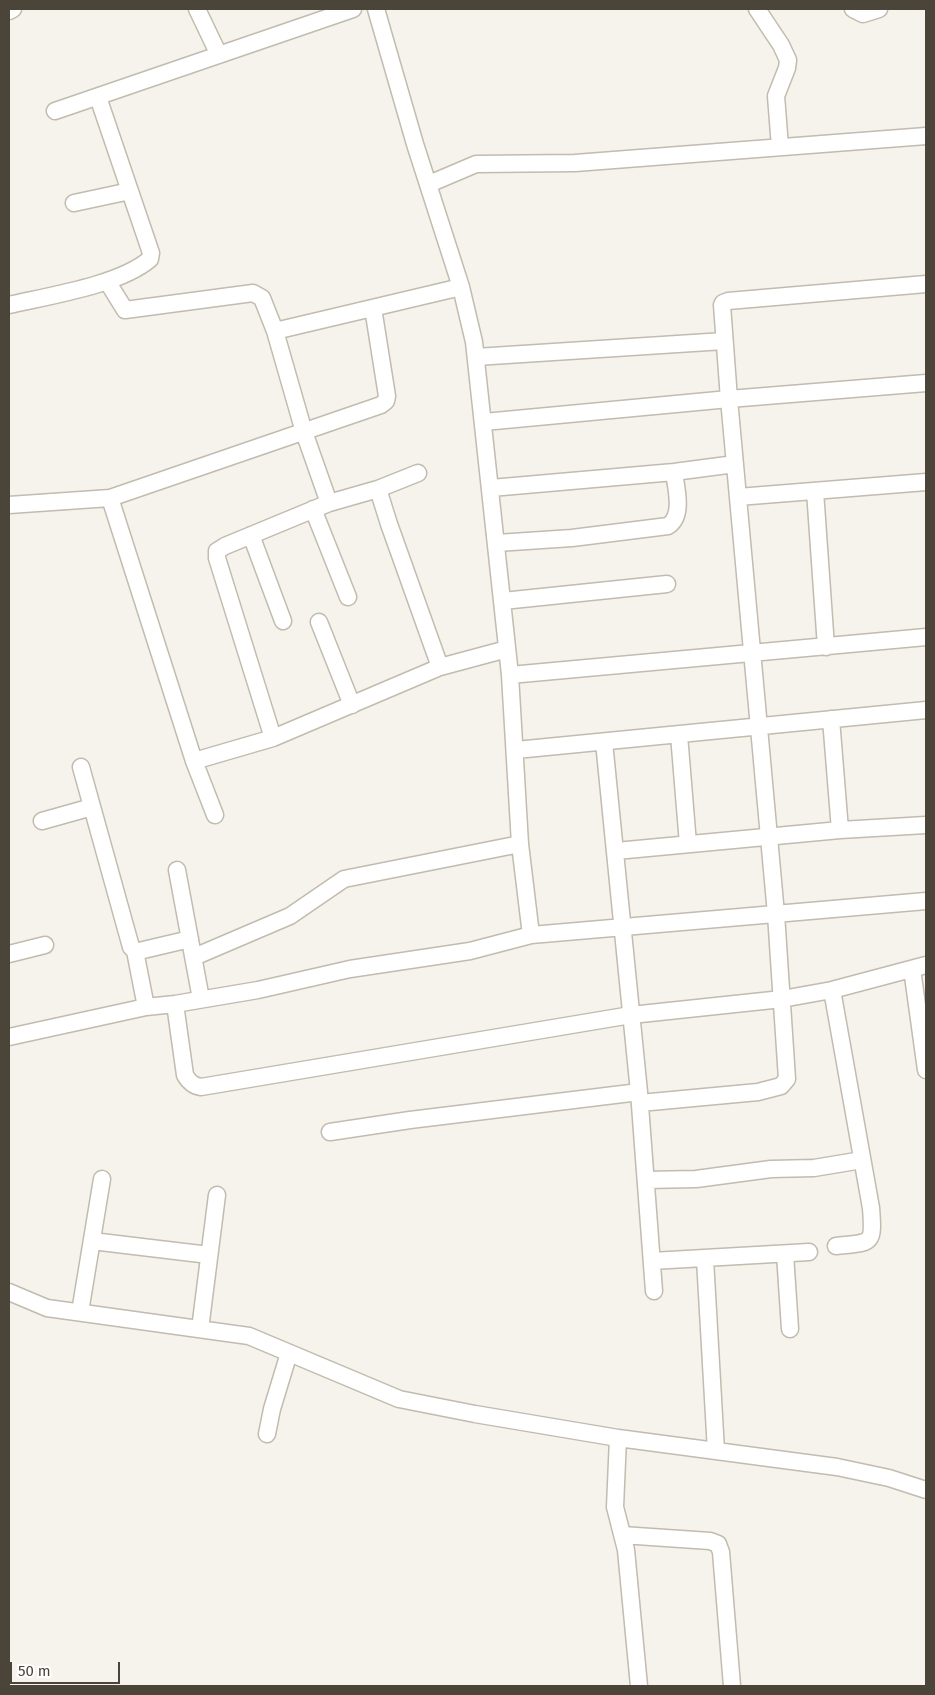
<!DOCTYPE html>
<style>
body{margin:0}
#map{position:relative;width:935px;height:1695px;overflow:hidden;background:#f6f3ec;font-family:"Fira Sans",sans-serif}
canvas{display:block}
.frame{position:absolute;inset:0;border:10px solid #4b4439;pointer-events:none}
.scale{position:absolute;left:10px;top:1662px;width:110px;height:22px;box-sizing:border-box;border:2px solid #4b4439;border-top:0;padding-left:6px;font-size:15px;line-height:18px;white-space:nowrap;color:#4b4439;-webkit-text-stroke:4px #fff;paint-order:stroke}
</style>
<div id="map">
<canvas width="935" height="1695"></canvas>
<div class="frame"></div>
<div class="scale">50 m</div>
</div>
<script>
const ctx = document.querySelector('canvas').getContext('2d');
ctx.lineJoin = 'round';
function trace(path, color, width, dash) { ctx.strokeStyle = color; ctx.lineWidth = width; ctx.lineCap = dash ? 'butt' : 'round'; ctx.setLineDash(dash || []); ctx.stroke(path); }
const minor = new Path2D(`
 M 197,9 L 219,55
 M 376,9 L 415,144 L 461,287 L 474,342 L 510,675 L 520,844 L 531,935
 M 757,9 L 781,45 L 788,60 L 787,68 L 776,96 L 780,147
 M 853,9 L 863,14 L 879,9
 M 9,11 L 13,9
 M 55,111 L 353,9
 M 429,184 L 476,164 L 575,163 L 926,136
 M 74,203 L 130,191
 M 107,281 L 125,310 L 253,293 L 262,298 L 275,331 L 304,432 L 329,503
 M 9,305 C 48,296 120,285 150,259 L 151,253 L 98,97
 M 275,331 L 461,287
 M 476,357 L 724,341
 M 484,422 L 729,399 L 926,383
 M 491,488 L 674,472 L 735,464
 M 378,489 L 389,524 L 440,667
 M 815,491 L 826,647
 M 738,497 L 926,482
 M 110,498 L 194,761 L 215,815
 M 9,505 L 110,498 L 381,405 L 386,401 L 387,396 L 373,308
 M 313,509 L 348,597
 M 251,535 L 283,621
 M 497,543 L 572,538 L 668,526 C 684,516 676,488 674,472
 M 503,601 L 667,584
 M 319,622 L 352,705
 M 510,675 L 926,637
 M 831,719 L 840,830
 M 679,735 L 688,844
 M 273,738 L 217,558 L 217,551 L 225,546 L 329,503 L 378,489 L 418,473
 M 604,742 L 639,1092 L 654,1291
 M 516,750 L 926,710
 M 194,761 L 273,738 L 440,667 L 507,649
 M 81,767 L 131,947 L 135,951 L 139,951 L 190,939
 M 42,821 L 92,807
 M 616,851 L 840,830 L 926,825
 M 177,870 L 201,999
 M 135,951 L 146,1007
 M 9,954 L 45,945
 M 194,957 L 290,916 L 344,879 L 520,844
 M 912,969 L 926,1070
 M 832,990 L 871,1208 C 874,1246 872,1242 836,1246
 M 175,1004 L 185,1075 C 189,1082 193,1086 201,1087 L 631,1015 L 782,999 L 832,990 L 926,965
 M 9,1037 L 146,1007 L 175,1004 L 258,990 L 350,969 L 470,951 L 531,935 L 926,901
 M 640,1103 L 758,1092 L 781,1086 L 787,1079 L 776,914 L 729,399 L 722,305 L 723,303 L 728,301 L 926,284
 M 330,1132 L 410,1120 L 639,1092
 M 646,1180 L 696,1179 L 771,1169 L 814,1168 L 862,1160
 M 92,1241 L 209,1255
 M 785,1254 L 790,1329
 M 705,1259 L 716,1451
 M 652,1261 L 809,1252
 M 9,1292 L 47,1308 L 249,1336 L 399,1399 L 475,1414 L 618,1438 L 837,1467 L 889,1478 L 926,1490
 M 80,1312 L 102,1179
 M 200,1329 L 217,1195
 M 267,1434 L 272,1409 L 289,1353
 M 618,1438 L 615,1507 L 626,1550 L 639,1686
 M 622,1535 L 710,1541 L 718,1544 L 721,1552 L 732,1686`);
trace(minor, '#c2bbae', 19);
trace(minor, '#fff', 16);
</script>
